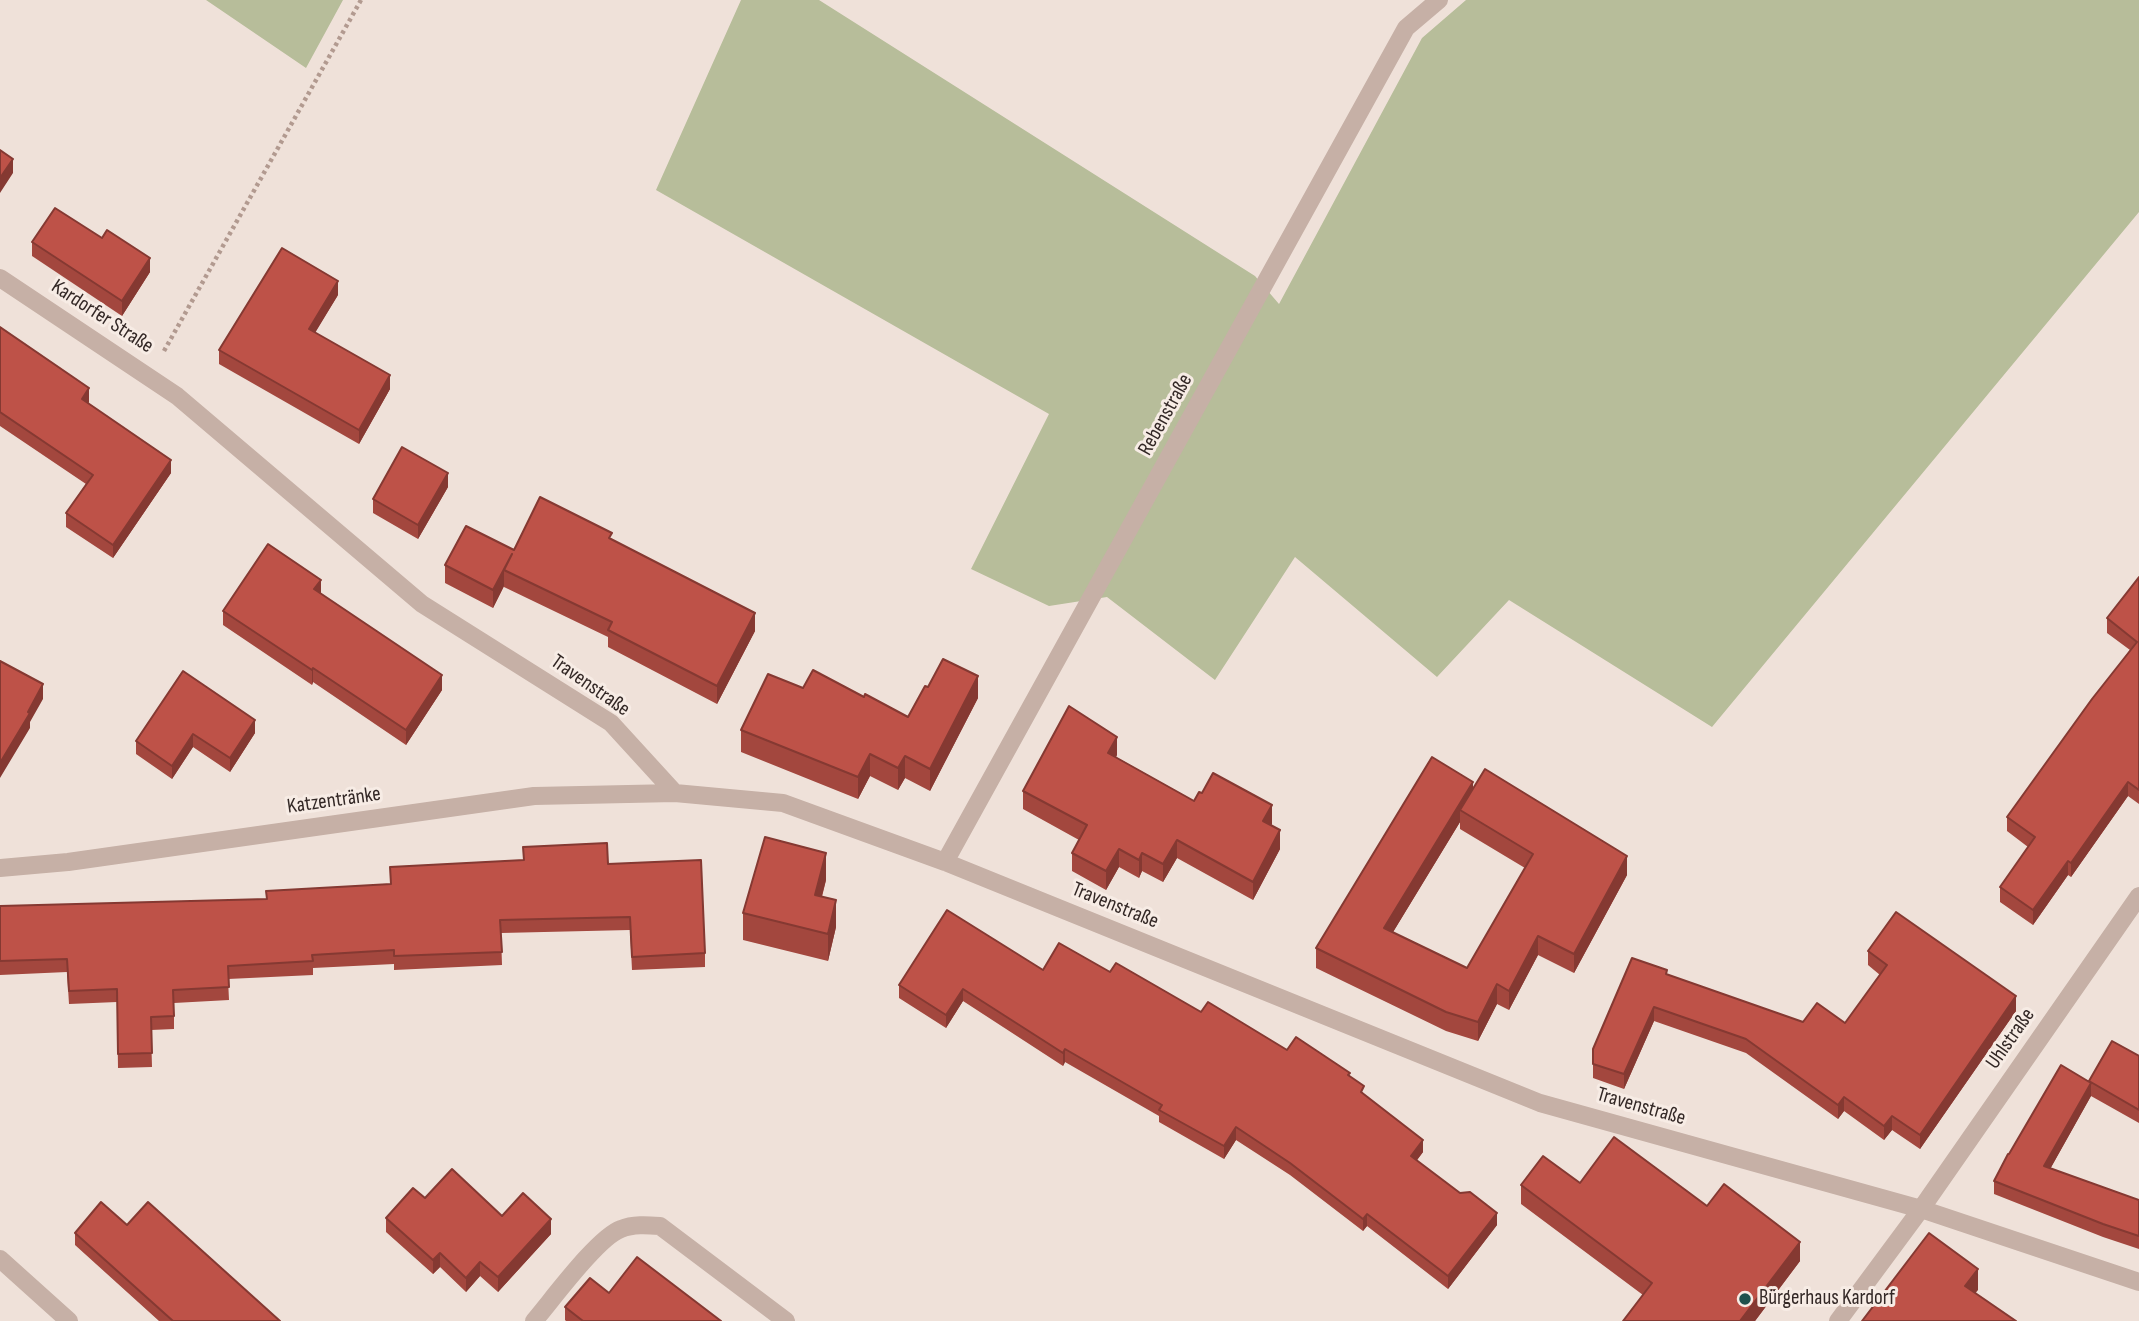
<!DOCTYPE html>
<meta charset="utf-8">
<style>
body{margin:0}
canvas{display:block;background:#efe1d9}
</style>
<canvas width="2139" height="1321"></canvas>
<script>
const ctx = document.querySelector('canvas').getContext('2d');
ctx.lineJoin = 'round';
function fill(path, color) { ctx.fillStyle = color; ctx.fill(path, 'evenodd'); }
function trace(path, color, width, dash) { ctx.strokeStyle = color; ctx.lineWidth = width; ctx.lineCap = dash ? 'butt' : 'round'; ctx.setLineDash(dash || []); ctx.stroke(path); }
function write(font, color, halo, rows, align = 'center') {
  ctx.font = font + ' "Sofia Sans Condensed",sans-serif'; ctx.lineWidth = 6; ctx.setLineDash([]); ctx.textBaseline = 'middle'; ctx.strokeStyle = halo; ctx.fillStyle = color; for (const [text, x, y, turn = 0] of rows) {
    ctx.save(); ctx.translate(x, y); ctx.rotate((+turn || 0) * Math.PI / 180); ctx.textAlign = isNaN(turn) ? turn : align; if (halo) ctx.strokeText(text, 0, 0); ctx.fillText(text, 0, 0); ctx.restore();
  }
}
fill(new Path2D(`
 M 206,0 L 343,0 L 306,68 Z
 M 741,0 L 819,0 L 1255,276 L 1279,304 L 1422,38 L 1466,0 L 2139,0 L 2139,212 L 1712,727 L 1509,600 L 1437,677 L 1295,557 L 1215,680 L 1107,597 L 1049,606 L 971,569 L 1049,414 L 656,190 Z`), '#b7bd9a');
trace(new Path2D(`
 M 164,351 L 361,0`), '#b29a90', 4.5, [3.5, 3.5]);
trace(new Path2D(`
 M 0,278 L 177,396 L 422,604 L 611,723 L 675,793
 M 945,862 L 1406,28 L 1439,0
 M 0,868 L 68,862 L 534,796 L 675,793 L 783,803 L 945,862 L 1540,1103 L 1921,1209 L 2139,1282
 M 0,1259 L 69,1321
 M 534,1321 C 552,1300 598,1237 621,1229 C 633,1224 647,1225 660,1226 L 786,1321
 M 1838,1321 L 1921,1209 L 2139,896`), '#c6b0a6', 18);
fill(new Path2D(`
 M 32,242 L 150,272 L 122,316 L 32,256 Z
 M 338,295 L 315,332 L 390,389 L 359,444 L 219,364 L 219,350 Z
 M 0,327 L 89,402 L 88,403 L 171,473 L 113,558 L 66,527 L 66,513 L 86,484 L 0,426 Z
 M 448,487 L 418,539 L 373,513 L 373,499 Z
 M 612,540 L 755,631 L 717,704 L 608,647 L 608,637 L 504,587 L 504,586 L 493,608 L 445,583 L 445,565 L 514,550 Z
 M 2139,577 L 2139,804 L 2128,796 L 2071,877 L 2068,875 L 2033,925 L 2000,902 L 2000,887 L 2028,847 L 2007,831 L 2007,817 L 2130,650 L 2107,633 L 2107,618 Z
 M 321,593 L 442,690 L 406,745 L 313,682 L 312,685 L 223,625 L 223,611 Z
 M 183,671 L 255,733 L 230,772 L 193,747 L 172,779 L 136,754 L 136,741 Z
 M 928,687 L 978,698 L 930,791 L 905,778 L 898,790 L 870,776 L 858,799 L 741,752 L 741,730 L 803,688 L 864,697 L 908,717 Z
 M 1117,755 L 1116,757 L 1194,801 L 1272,824 L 1271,825 L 1280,849 L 1253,900 L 1177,858 L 1163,882 L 1142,871 L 1139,878 L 1119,867 L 1106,890 L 1072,871 L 1072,853 L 1079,840 L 1023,809 L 1023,791 Z
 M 1473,790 L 1627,875 L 1574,973 L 1538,955 L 1509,1010 L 1497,1004 L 1478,1041 L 1446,1031 L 1316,968 L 1316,948 ZM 1460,822 L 1460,829 L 1525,868 L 1467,968 L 1393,932 Z
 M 608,864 L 705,953 L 705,967 L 632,970 L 630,930 L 501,933 L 502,965 L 394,970 L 394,964 L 313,968 L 313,975 L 228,979 L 229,1000 L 174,1003 L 174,1029 L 151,1030 L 152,1067 L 118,1068 L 117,1002 L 69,1004 L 67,972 L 0,975 L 0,906 L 266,899 L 390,884 L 390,867 Z
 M 826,880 L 822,897 L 836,927 L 828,961 L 743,940 L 743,913 Z
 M 1868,951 L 2016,1011 L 1920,1149 L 1892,1130 L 1884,1140 L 1844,1111 L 1838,1119 L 1746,1053 L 1654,1021 L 1624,1089 L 1593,1078 L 1593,1049 L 1667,975 L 1803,1022 L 1845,1023 L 1880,975 L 1868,965 Z
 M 1043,970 L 1110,972 L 1287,1050 L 1350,1076 L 1364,1094 L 1423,1152 L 1417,1160 L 1497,1225 L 1448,1289 L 1367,1226 L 1363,1231 L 1290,1175 L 1236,1140 L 1224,1159 L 1159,1122 L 1159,1116 L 1065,1062 L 1063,1066 L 963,1001 L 946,1028 L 899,998 L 899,985 Z
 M 2139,1056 L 2139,1123 L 2091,1096 L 2050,1169 L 2139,1200 L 2139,1249 L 2103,1237 L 1994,1194 L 1994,1181 L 2009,1154 L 2089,1081 Z
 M 1580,1183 L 1707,1206 L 1800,1261 L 1755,1321 L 1623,1321 L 1643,1295 L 1521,1204 L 1521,1185 Z
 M 425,1198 L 502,1216 L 551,1234 L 498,1292 L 480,1276 L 466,1292 L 440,1267 L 433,1274 L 386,1232 L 386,1218 Z
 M 127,1225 L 280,1321 L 159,1321 L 75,1245 L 75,1233 Z
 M 609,1293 L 721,1321 L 566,1321 L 565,1320 L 565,1307 Z`), '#a3473e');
fill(new Path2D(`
 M 13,159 L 13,173 L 0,193 L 0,178 Z
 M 150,258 L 150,272 L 122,316 L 122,301 Z
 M 338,281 L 338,295 L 309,343 L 309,329 Z
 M 390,375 L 390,389 L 359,444 L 359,430 Z
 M 89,388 L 89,402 L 82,412 L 82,399 Z
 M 171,460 L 171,473 L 113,558 L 113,545 Z
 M 448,473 L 448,487 L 418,539 L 418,525 Z
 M 512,554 L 504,570 L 504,586 L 493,608 L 493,590 Z
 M 321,580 L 321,594 L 314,589 Z
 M 755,613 L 755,631 L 717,704 L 717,686 Z
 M 313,668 L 313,682 L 312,685 L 312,670 Z
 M 442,675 L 442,690 L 406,745 L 406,730 Z
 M 978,676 L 978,698 L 930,791 L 930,769 Z
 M 43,684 L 43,699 L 30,722 L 30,728 L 0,778 L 0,763 Z
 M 255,720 L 255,733 L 230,772 L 230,758 Z
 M 193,734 L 193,747 L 172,779 L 172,766 Z
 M 1117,737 L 1117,755 L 1108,772 L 1108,753 Z
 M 870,754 L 870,776 L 858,799 L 858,777 Z
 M 905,756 L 905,778 L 898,790 L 898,768 Z
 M 1473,782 L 1473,801 L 1460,810 L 1460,822 L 1384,947 L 1384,928 Z
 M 2128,782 L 2128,796 L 2071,877 L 2071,863 Z
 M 1272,805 L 1272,824 L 1263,840 L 1263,821 Z
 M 1280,830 L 1280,849 L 1253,900 L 1253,882 Z
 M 1177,840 L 1177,858 L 1163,882 L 1163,864 Z
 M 1119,849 L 1119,867 L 1106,890 L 1106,871 Z
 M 826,853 L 826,880 L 815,921 L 815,895 Z
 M 1142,853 L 1142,871 L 1139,878 L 1139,860 Z
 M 1627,856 L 1627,875 L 1574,973 L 1574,954 Z
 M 2068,861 L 2068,875 L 2033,925 L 2033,910 Z
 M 836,900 L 836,927 L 828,961 L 828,934 Z
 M 1538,936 L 1538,955 L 1509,1010 L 1509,991 Z
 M 1497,984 L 1497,1004 L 1478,1041 L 1478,1022 Z
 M 963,989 L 963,1001 L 946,1028 L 946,1015 Z
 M 2016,996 L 2016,1011 L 1920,1149 L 1920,1135 Z
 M 1654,1007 L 1654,1021 L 1624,1089 L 1624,1074 Z
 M 1065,1049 L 1065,1062 L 1063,1066 L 1063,1053 Z
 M 2091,1083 L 2091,1096 L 2044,1180 L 2044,1166 Z
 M 1844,1097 L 1844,1111 L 1838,1119 L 1838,1105 Z
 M 1892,1116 L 1892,1130 L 1884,1140 L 1884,1126 Z
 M 1236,1127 L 1236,1140 L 1224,1159 L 1224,1146 Z
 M 1423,1140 L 1423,1152 L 1411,1168 L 1411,1156 Z
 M 1497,1213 L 1497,1225 L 1448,1289 L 1448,1276 Z
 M 1367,1214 L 1367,1226 L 1363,1231 L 1363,1219 Z
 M 551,1219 L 551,1234 L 498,1292 L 498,1277 Z
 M 1800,1242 L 1800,1261 L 1755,1321 L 1740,1321 Z
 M 440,1253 L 440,1267 L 433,1274 L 433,1260 Z
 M 480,1262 L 480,1276 L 466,1292 L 466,1278 Z
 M 1978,1269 L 1978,1290 L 1965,1306 L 1965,1286 Z`), '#853932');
const building = new Path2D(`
 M 0,150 L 13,159 L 0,178 Z
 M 55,208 L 102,238 L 107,230 L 150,258 L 122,301 L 32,242 Z
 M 282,248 L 338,281 L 309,329 L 390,375 L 359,430 L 219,350 Z
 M 0,327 L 89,388 L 82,399 L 171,460 L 113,545 L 66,513 L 93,475 L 0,412 Z
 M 402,447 L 448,473 L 418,525 L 373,499 Z
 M 540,497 L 612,533 L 609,538 L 755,613 L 717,686 L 608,630 L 612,622 L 504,570 L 512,554 L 493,590 L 445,565 L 466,526 L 514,550 Z
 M 268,544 L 321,580 L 314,589 L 442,675 L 406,730 L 313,668 L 312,670 L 223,611 Z
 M 2139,577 L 2139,790 L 2128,782 L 2071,863 L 2068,861 L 2033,910 L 2000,887 L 2035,837 L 2007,817 L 2092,699 L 2137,642 L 2107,618 Z
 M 943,659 L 978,676 L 930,769 L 905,756 L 898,768 L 870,754 L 858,777 L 741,730 L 768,674 L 803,688 L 813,670 L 864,697 L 865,694 L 908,717 L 925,686 L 928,687 Z
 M 0,661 L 43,684 L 28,712 L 30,713 L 0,763 Z
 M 183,671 L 255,720 L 230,758 L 193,734 L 172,766 L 136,741 Z
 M 1069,706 L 1117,737 L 1108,753 L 1194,801 L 1199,792 L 1202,793 L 1213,773 L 1272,805 L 1263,821 L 1280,830 L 1253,882 L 1177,840 L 1163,864 L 1142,853 L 1139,860 L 1119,849 L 1106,871 L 1072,853 L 1087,825 L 1023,791 Z
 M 1432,757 L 1473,782 L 1384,928 L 1467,968 L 1533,854 L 1460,810 L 1485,769 L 1627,856 L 1574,954 L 1538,936 L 1509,991 L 1497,984 L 1478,1022 L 1446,1012 L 1316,948 Z
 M 765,837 L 826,853 L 815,895 L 836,900 L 828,934 L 743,913 Z
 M 607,843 L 608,864 L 701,860 L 705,953 L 632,957 L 630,917 L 500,920 L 502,952 L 394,956 L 394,950 L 312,955 L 313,961 L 228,966 L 229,987 L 173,990 L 174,1016 L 151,1017 L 152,1053 L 118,1054 L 117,989 L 69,991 L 67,959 L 0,961 L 0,906 L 267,899 L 266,891 L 391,884 L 390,867 L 524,860 L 523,847 Z
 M 947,910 L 1043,970 L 1059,943 L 1110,972 L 1116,963 L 1201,1012 L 1208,1002 L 1287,1050 L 1296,1037 L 1350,1073 L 1348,1075 L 1364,1086 L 1361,1092 L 1423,1140 L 1411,1156 L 1460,1193 L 1470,1192 L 1497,1213 L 1448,1276 L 1367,1214 L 1363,1219 L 1290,1163 L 1236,1127 L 1224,1146 L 1159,1110 L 1162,1105 L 1065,1049 L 1063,1053 L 963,989 L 946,1015 L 899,985 Z
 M 1896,912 L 2016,996 L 1920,1135 L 1892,1116 L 1884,1126 L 1844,1097 L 1838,1105 L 1746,1039 L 1654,1007 L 1624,1074 L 1593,1064 L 1593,1049 L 1632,958 L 1667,970 L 1666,974 L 1803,1022 L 1817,1003 L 1845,1023 L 1887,965 L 1868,951 Z
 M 2112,1041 L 2139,1056 L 2139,1110 L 2089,1081 Z
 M 2061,1065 L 2091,1083 L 2044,1166 L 2139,1200 L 2139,1236 L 2103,1224 L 1994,1181 L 2008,1154 L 2009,1154 Z
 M 1614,1137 L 1707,1206 L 1724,1184 L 1800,1242 L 1740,1321 L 1623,1321 L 1652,1283 L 1521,1185 L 1543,1156 L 1580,1183 Z
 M 452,1169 L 502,1216 L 523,1193 L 551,1219 L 498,1277 L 480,1262 L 466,1278 L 440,1253 L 433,1260 L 386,1218 L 413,1188 L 425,1198 Z
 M 101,1202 L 127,1225 L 148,1202 L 280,1321 L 173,1321 L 75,1233 Z
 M 1929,1233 L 1978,1269 L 1965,1286 L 2016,1321 L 1862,1321 Z
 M 637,1257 L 721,1321 L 583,1321 L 565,1307 L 590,1278 L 609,1293 Z`);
fill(building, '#be5248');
trace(building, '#853932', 2);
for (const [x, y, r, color] of [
 [1745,1299,7,"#1f514d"]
]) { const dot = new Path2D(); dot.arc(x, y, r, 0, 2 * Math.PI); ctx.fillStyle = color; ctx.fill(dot); trace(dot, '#f7ece5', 2.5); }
write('21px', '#332826', '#f7ece5', [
 ["Kardorfer Straße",102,317,33],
 ["Rebenstraße",1166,415,-61],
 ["Travenstraße",590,686,35],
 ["Katzentränke",334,801,-8],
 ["Travenstraße",1115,906,22],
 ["Uhlstraße",2011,1039,-55],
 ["Travenstraße",1641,1107,16]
]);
write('21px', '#332826', '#f7ece5', [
 ["Bürgerhaus Kardorf",1759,1299]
], 'left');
</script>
